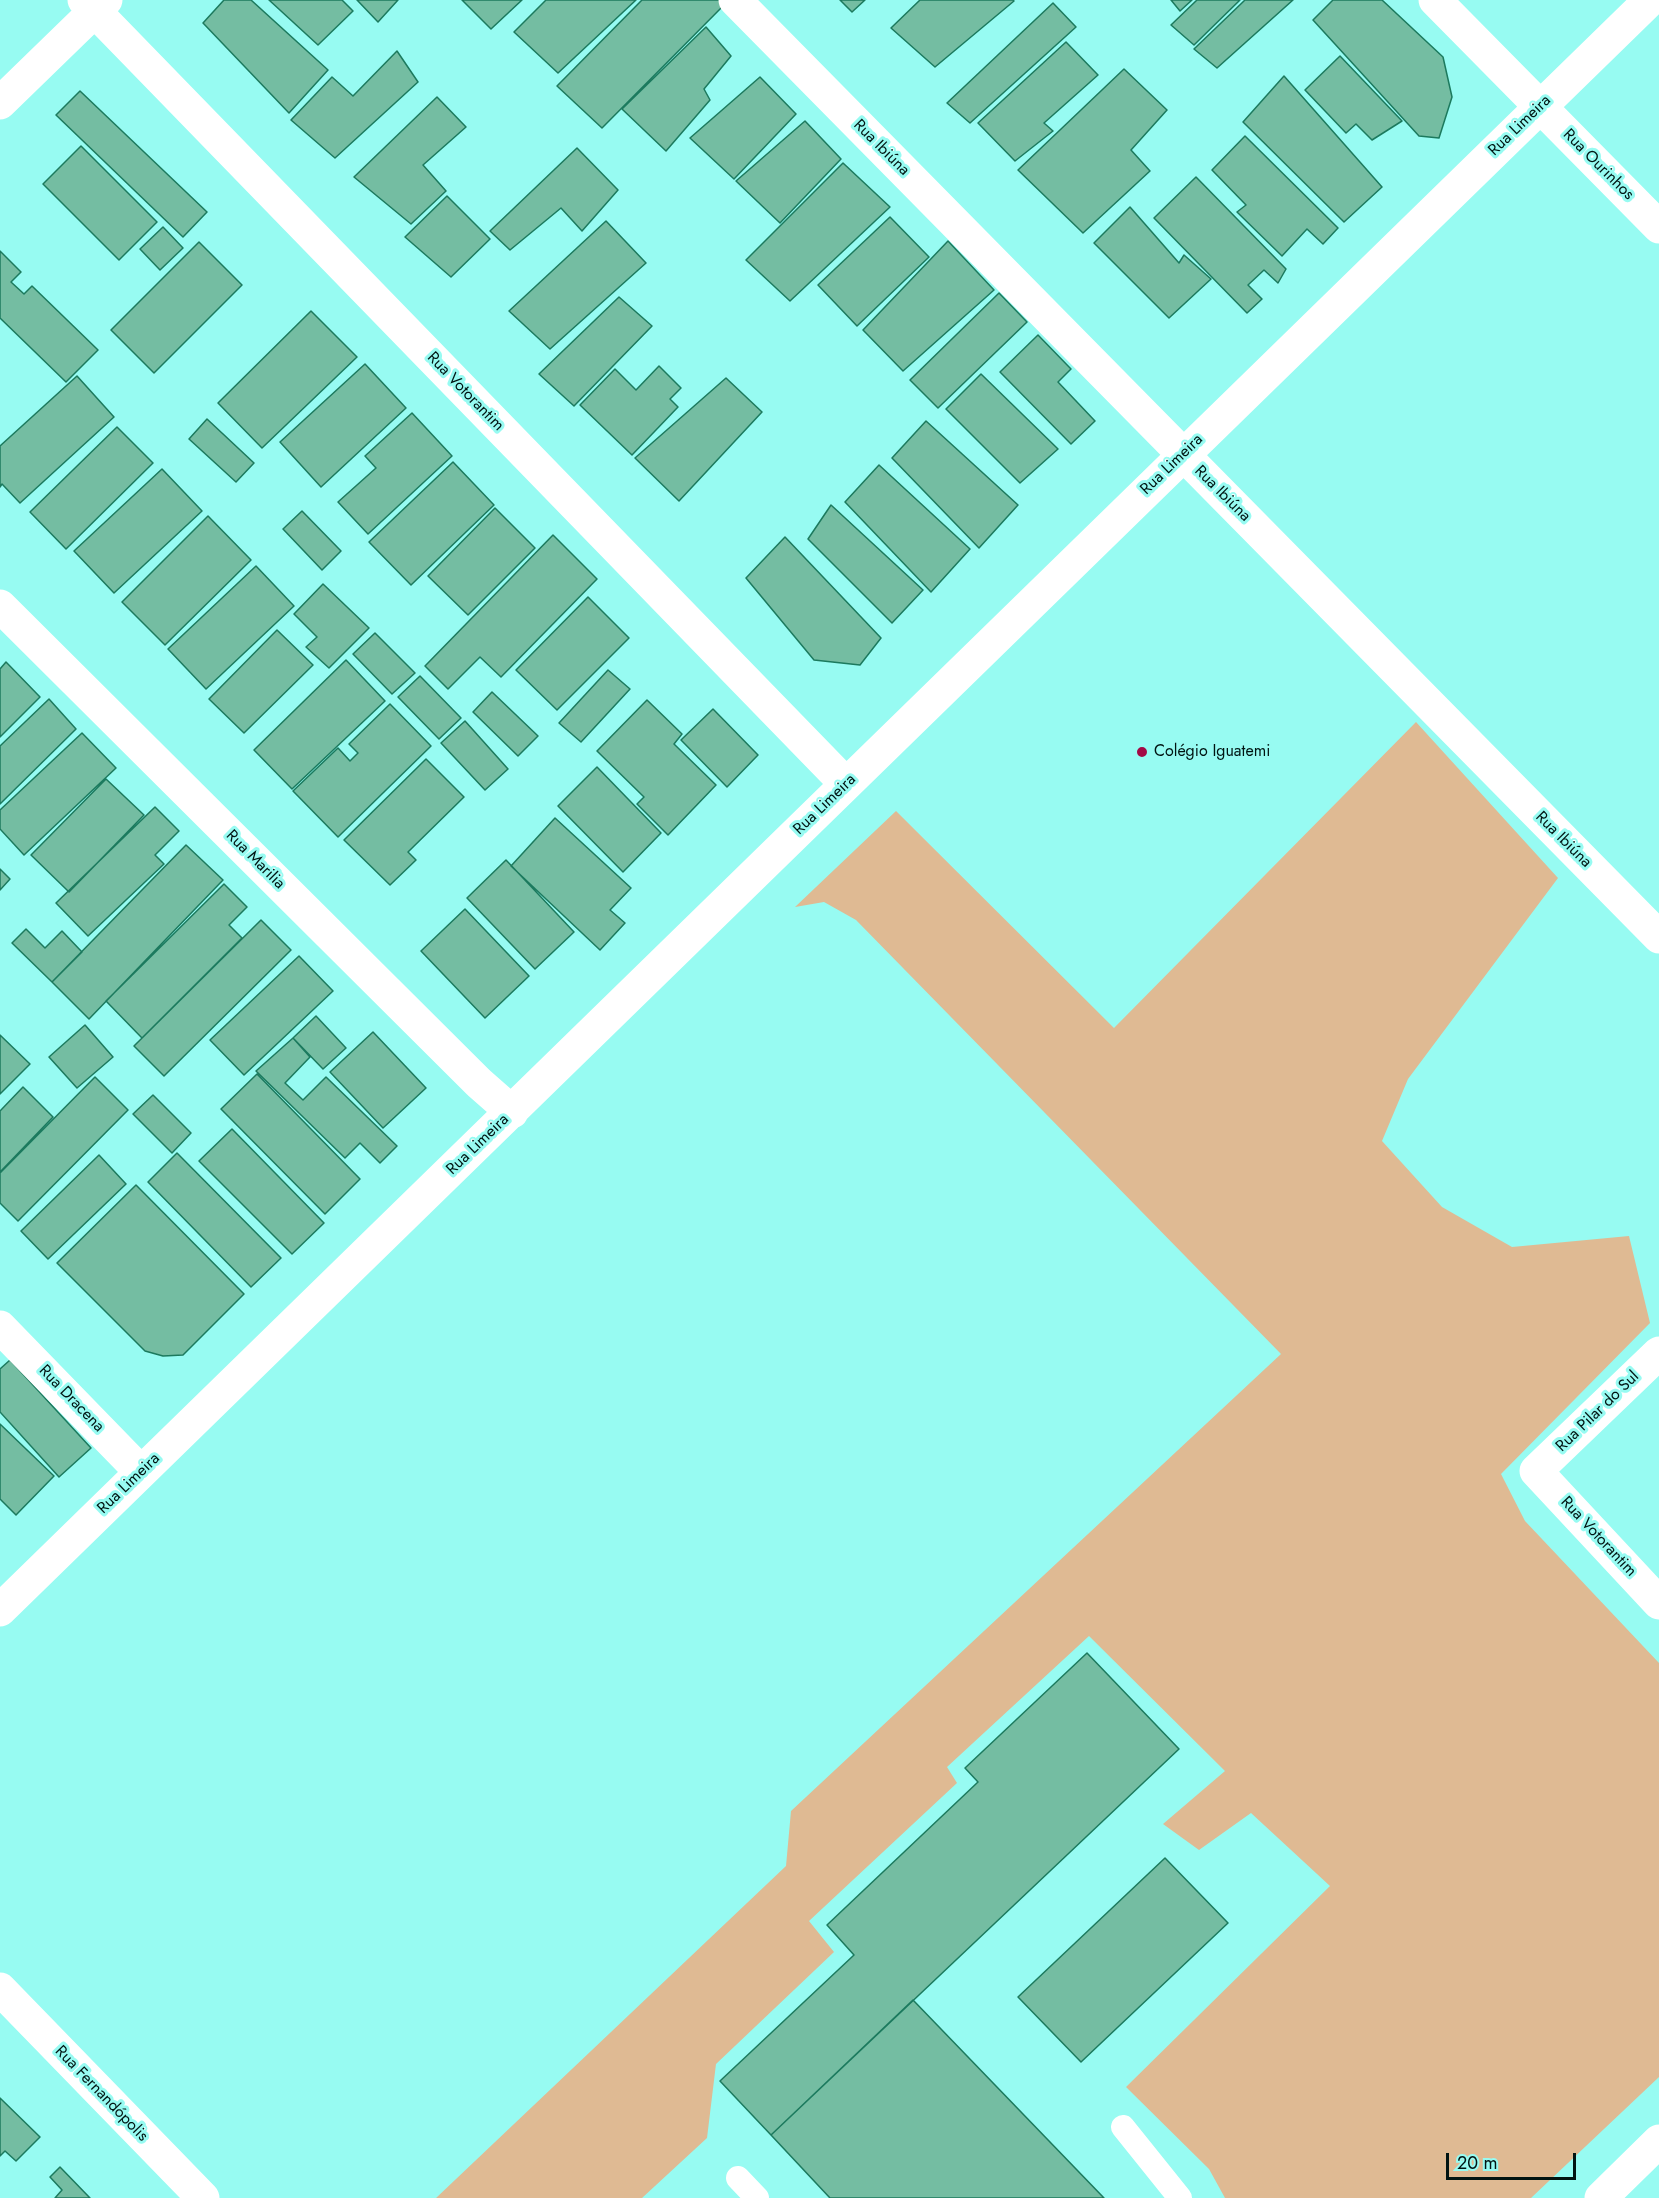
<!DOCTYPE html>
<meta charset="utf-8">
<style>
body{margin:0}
#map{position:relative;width:1659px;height:2198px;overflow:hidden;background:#97fbf2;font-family:Jost,sans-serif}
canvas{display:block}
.scale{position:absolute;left:1446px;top:2153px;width:130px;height:27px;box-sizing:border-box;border:3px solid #011412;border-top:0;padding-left:8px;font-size:18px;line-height:21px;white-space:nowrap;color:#011412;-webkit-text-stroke:4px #97fbf2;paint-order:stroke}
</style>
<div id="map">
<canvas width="1659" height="2198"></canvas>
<div class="scale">20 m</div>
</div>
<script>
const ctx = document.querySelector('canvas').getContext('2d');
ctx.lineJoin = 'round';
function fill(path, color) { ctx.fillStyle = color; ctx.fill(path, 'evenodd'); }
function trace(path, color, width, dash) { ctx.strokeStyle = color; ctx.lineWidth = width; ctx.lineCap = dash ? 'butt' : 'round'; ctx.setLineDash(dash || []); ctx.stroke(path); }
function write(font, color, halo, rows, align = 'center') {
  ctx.font = font + ' Jost,sans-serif'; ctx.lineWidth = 6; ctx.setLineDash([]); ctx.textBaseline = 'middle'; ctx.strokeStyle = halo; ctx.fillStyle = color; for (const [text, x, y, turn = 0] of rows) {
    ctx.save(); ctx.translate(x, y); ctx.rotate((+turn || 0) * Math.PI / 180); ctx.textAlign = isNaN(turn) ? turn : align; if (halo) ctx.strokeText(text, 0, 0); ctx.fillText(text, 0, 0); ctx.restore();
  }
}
fill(new Path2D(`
 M 1416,722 L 1558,878 L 1408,1079 L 1382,1141 L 1442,1207 L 1512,1247 L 1629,1236 L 1650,1323 L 1501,1474 L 1525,1521 L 1659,1663 L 1659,2077 L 1531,2198 L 1225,2198 L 1209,2169 L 1126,2087 L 1330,1886 L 1251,1813 L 1199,1850 L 1163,1824 L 1225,1771 L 1089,1636 L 947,1767 L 957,1783 L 809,1921 L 834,1952 L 716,2064 L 707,2138 L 642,2198 L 436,2198 L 786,1866 L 791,1811 L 1281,1354 L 856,920 L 824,902 L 795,907 L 896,811 L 1114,1028 Z`), '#dfba93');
const building = new Path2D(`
 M 224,0 L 251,0 L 328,70 L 289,113 L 203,23 Z
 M 269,0 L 342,0 L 353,11 L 318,45 Z
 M 357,0 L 398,0 L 378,22 Z
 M 462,0 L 522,0 L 491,29 Z
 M 546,0 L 636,0 L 558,73 L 514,32 Z
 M 642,0 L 721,0 L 725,4 L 602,128 L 557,86 Z
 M 840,0 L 865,0 L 852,12 Z
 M 920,0 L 1013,0 L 1014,1 L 935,67 L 891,28 Z
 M 1171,0 L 1192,0 L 1180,11 Z
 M 1197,0 L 1240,0 L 1194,45 L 1171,25 Z
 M 1245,0 L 1293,0 L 1217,68 L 1194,49 Z
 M 1333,0 L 1382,0 L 1443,57 L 1452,97 L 1439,138 L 1419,136 L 1313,20 Z
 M 1053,3 L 1076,27 L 970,123 L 947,103 Z
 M 706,27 L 731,56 L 704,89 L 710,100 L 666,151 L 622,109 Z
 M 1066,42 L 1098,75 L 1044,123 L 1053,131 L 1015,161 L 978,123 Z
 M 397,51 L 418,82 L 335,158 L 291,120 L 332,77 L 353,96 Z
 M 1340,56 L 1402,121 L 1372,140 L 1356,124 L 1346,133 L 1305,90 Z
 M 1124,69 L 1167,110 L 1131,150 L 1150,171 L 1083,233 L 1018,170 Z
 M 1284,76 L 1382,187 L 1344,222 L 1243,122 Z
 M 760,77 L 796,114 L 734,179 L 690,138 Z
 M 80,91 L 207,212 L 183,237 L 56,115 Z
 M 437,97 L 466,127 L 423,165 L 446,191 L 411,224 L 354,177 Z
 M 805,121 L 841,159 L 780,223 L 736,181 Z
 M 1245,136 L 1338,228 L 1323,244 L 1307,229 L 1282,256 L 1237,212 L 1246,205 L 1212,170 Z
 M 81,146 L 157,222 L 119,260 L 43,184 Z
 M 577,148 L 618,190 L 582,231 L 561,208 L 510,250 L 490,231 Z
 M 843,163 L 890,207 L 790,301 L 746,260 Z
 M 1196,177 L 1286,269 L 1278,283 L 1264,270 L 1248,285 L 1262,299 L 1247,313 L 1154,218 Z
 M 447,196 L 490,239 L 451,277 L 405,237 Z
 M 1130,207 L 1179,263 L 1184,255 L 1211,279 L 1169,318 L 1094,243 Z
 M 890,217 L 929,257 L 857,326 L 818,285 Z
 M 606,221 L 646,263 L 550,349 L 509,311 Z
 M 163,227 L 183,248 L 160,270 L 140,249 Z
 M 948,241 L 994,290 L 903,371 L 863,330 Z
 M 199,242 L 242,285 L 154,373 L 111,330 Z
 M 0,251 L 21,272 L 11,282 L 24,294 L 32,286 L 98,350 L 66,382 L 0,318 Z
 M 999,293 L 1027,322 L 938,408 L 910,380 Z
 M 619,297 L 652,326 L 574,406 L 539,374 Z
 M 311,311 L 357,357 L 262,448 L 218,403 Z
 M 1038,335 L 1071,369 L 1058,382 L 1095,421 L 1071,444 L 1000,372 Z
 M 365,364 L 406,408 L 321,487 L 280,442 Z
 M 659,366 L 681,388 L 670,399 L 678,407 L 632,455 L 580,405 L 615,369 L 636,390 Z
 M 981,374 L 1058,449 L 1020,483 L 946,409 Z
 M 77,376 L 114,417 L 20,503 L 2,484 L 0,487 L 0,446 Z
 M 726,378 L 762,412 L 679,501 L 635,458 Z
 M 412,413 L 452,456 L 368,534 L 338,502 L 376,468 L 365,456 Z
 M 207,419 L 254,463 L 236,482 L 189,439 Z
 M 926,421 L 1018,505 L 979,548 L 892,458 Z
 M 117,427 L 153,463 L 66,549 L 30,512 Z
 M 453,462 L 494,505 L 411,585 L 369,542 Z
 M 879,465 L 970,549 L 931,592 L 845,502 Z
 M 162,469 L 202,511 L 114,593 L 74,551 Z
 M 831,505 L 923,590 L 892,623 L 808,539 Z
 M 495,508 L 535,548 L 468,615 L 428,576 Z
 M 302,511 L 341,551 L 322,570 L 283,529 Z
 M 208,516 L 251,560 L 165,645 L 122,602 Z
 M 553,535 L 597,579 L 501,677 L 480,657 L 448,689 L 425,666 Z
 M 785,537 L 881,638 L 860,665 L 814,660 L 746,578 Z
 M 256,566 L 294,606 L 206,689 L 168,649 Z
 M 323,584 L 369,628 L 329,668 L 306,647 L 317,637 L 294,614 Z
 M 588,597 L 629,638 L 557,710 L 516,670 Z
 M 277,630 L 313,665 L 244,733 L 209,699 Z
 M 375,633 L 415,673 L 392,694 L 353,654 Z
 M 346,660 L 385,701 L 292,789 L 254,750 Z
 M 6,662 L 40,697 L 0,737 L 0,669 Z
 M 608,670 L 630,689 L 581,742 L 559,723 Z
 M 420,676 L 461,718 L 439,739 L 398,697 Z
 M 492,692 L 538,736 L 518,756 L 473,712 Z
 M 49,699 L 76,729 L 0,804 L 0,746 Z
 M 647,700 L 682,734 L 674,744 L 716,785 L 668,835 L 637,804 L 644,797 L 597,751 Z
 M 390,704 L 431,746 L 338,837 L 293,791 L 338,748 L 350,761 L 358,753 L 349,744 Z
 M 713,709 L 758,755 L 727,787 L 681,740 Z
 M 465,721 L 508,769 L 485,790 L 441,743 Z
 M 82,733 L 116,768 L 24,855 L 0,829 L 0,810 Z
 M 426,759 L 464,797 L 408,852 L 416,860 L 390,885 L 344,840 Z
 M 597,767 L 661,833 L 623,872 L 558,806 Z
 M 106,779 L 144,815 L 69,892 L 31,855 Z
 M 155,807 L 179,831 L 155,855 L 164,864 L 88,936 L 56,903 Z
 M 555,818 L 631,888 L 610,910 L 625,923 L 600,950 L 511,866 Z
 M 186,845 L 223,880 L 89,1019 L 52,982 Z
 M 506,860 L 574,932 L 535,969 L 467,898 Z
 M 0,869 L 10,879 L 0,890 Z
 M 224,884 L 247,907 L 229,925 L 242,938 L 142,1038 L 106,1001 Z
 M 465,909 L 529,976 L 485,1018 L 421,951 Z
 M 261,920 L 291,950 L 164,1076 L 134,1046 Z
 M 26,929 L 45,948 L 62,931 L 82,952 L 52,982 L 12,943 Z
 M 299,956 L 333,991 L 244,1075 L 210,1040 Z
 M 316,1016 L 346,1048 L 323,1069 L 293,1038 Z
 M 85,1025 L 113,1057 L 77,1088 L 49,1057 Z
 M 373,1032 L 426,1088 L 383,1128 L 330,1072 Z
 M 0,1035 L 30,1064 L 0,1094 Z
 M 293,1038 L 310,1057 L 285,1083 L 303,1100 L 326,1077 L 397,1146 L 380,1163 L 360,1143 L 345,1158 L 256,1071 Z
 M 257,1074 L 360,1179 L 325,1214 L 221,1109 Z
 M 95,1077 L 128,1110 L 18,1221 L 0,1203 L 0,1173 Z
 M 23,1087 L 53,1117 L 0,1172 L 0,1111 Z
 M 153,1095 L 191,1133 L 172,1153 L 133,1114 Z
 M 232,1129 L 324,1223 L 292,1254 L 199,1161 Z
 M 177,1153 L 281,1258 L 251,1287 L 148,1182 Z
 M 99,1155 L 126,1184 L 48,1259 L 21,1231 Z
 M 136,1185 L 244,1294 L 183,1355 L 163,1356 L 145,1351 L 57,1263 Z
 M 10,1360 L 91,1448 L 59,1477 L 0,1412 L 0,1369 Z
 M 0,1424 L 54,1476 L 16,1515 L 0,1499 Z
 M 1087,1653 L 1179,1749 L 771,2135 L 720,2081 L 854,1955 L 827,1925 L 978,1782 L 965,1768 Z
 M 1165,1858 L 1228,1923 L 1081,2062 L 1018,1997 Z
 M 913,2000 L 1104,2198 L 830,2198 L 771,2135 Z
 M 0,2098 L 40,2137 L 16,2161 L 5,2151 L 0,2156 Z
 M 60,2167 L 90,2198 L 55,2198 L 62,2190 L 50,2177 Z`);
fill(building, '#74bda2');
trace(building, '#1c7a5e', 1.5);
trace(new Path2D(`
 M 1123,2127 L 1180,2198
 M 738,2178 L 757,2198`), '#fff', 24);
trace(new Path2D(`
 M 84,0 L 846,784
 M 735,0 L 1659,937
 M 1435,0 L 1659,227
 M 0,103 L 106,0
 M 0,606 L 479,1083 L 512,1112
 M 0,1327 L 141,1472
 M 1659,1353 L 1536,1471 L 1659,1603
 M 0,1610 L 1650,0
 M 0,1989 L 203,2198`), '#fff', 33);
trace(new Path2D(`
 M 1601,2198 L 1659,2141`), '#fff', 33);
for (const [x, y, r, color] of [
 [1142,752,6,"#a30945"]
]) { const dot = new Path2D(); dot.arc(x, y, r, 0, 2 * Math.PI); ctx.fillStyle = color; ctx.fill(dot); trace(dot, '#97fbf2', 2); }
write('16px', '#011412', '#97fbf2', [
 ["Rua Limeira",1520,126,-44],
 ["Rua Ibiúna",881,148,45],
 ["Rua Ourinhos",1598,165,45],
 ["Rua Votorantim",465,392,46],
 ["Rua Limeira",1172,465,-44],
 ["Rua Ibiúna",1222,494,45],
 ["Rua Limeira",825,805,-44],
 ["Rua Ibiúna",1563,840,45],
 ["Rua Marilia",255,860,45],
 ["Rua Limeira",478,1145,-44],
 ["Rua Dracena",71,1399,46],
 ["Rua Pilar do Sul",1598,1412,-44],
 ["Rua Limeira",129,1484,-44],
 ["Rua Votorantim",1598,1537,47],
 ["Rua Fernandópolis",101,2094,46]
]);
write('16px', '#011412', '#97fbf2', [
 ["Colégio Iguatemi",1154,752]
], 'left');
</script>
